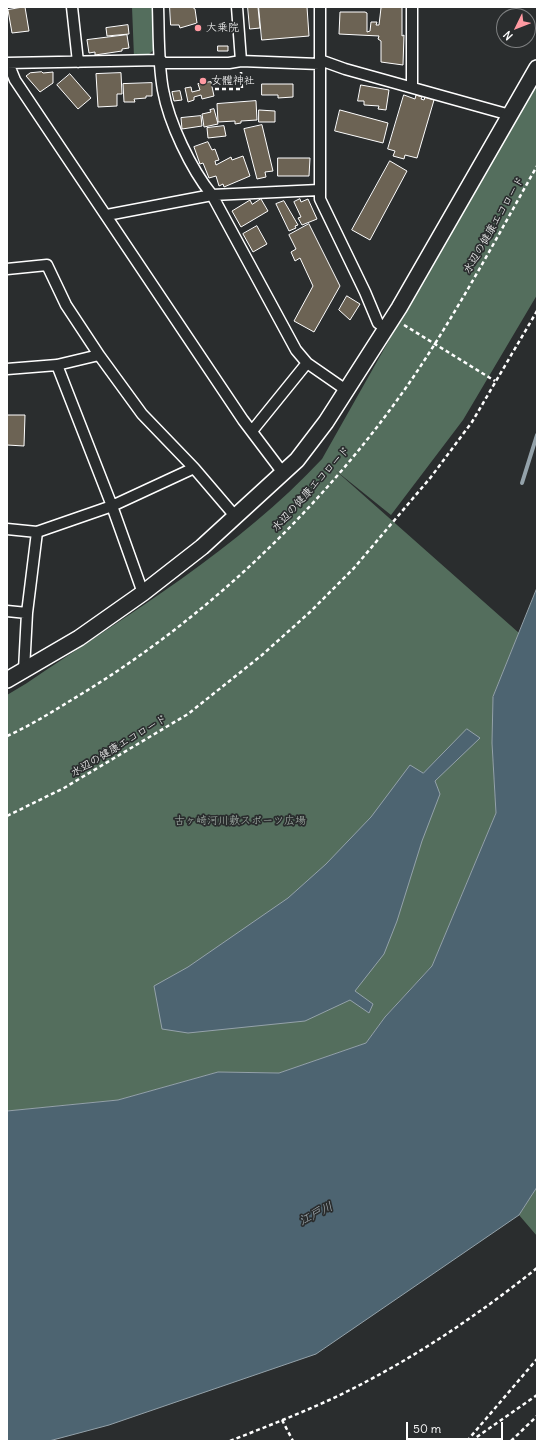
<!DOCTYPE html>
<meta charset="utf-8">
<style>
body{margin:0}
#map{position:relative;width:544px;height:1448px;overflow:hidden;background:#2a2d2e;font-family:Delius,sans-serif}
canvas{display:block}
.frame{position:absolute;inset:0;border:8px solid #fff;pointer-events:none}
.north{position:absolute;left:496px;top:8px;width:40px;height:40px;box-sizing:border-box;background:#2a2d2e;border:1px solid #7f8182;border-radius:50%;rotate:227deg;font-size:11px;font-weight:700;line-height:16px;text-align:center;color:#fff}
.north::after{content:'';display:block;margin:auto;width:14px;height:18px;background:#ff9aa2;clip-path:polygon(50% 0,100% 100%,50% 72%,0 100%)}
.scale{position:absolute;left:406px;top:1422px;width:97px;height:18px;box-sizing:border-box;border:2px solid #fff;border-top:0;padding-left:5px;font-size:12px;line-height:14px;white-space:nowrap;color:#fff;-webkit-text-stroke:3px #2a2d2e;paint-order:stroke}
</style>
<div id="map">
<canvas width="544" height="1448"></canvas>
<div class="frame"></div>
<div class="north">N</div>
<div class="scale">50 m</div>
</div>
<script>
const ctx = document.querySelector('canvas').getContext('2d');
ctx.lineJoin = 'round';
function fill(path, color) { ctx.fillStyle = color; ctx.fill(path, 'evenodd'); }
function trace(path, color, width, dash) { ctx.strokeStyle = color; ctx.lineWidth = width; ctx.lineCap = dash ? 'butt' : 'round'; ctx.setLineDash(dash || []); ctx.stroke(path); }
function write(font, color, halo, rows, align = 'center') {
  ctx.font = font + ' Delius,"Klee One",sans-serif'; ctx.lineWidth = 3.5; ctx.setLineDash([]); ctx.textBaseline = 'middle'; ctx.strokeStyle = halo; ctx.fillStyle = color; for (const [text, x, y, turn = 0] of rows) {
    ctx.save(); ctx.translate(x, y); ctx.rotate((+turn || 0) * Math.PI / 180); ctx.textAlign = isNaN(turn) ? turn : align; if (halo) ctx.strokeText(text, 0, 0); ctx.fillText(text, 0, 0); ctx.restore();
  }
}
fill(new Path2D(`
 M 132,7 L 152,7 L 156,48 L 147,56 L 134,57 Z
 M 537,78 L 537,295 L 463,420 L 391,515 L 335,470 L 519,633 L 493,697 L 492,743 L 496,813 L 432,966 L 385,1017 L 366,1043 L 279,1073 L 218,1072 L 118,1100 L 7,1111 L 7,695 L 27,683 C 129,614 238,549 322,459 Z
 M 537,1187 L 537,1236 L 519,1215 Z`), '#546e5d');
const water = new Path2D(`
 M 537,588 L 537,1187 L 519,1215 L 316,1354 L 109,1425 L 49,1441 L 7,1441 L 7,1111 L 118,1100 L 218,1072 L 279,1073 L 366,1043 L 385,1017 L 432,966 L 496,813 L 492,743 L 493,697 Z
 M 467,729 L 480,738 L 435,781 L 440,794 L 422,841 L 397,921 L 384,954 L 355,991 L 373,1004 L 369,1013 L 350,1000 L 305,1021 L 188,1033 L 162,1029 L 154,986 L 188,967 L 288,898 L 326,864 L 371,817 L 410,765 L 423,773 Z`);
fill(water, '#4d6471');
trace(water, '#94a2aa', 1);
trace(new Path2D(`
 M 522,483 L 537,435`), '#94a2aa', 4);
const building = new Path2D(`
 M 25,7 L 29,31 L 12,33 L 8,10 Z
 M 170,7 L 192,7 L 195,9 L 197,23 L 180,28 L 179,25 L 171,25 Z
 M 248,7 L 258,7 L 260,28 L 250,29 Z
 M 259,7 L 307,7 L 309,36 L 262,40 Z
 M 402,7 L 402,36 L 404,35 L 403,65 L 381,62 L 381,41 L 378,39 L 379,36 L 339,34 L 340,12 L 365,12 L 367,13 L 367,32 L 370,31 L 371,22 L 377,22 L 376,25 L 379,25 L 381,8 Z
 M 128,25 L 129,34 L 107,36 L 106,28 Z
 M 127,35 L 129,48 L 122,49 L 122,51 L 95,55 L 95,52 L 89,53 L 87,40 Z
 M 218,46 L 228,46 L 228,51 L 218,51 Z
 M 42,72 L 43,73 L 53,72 L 53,83 L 40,92 L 26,76 L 30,73 Z
 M 121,73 L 122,94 L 117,94 L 117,106 L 98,107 L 96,74 Z
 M 70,74 L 91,98 L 78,109 L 57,85 Z
 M 211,82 L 214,96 L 202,99 L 201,95 L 194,97 L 194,100 L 188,102 L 185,88 L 191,87 L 192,92 L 200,90 L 198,84 Z
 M 152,83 L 152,96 L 146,96 L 146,98 L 134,99 L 135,102 L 124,102 L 123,84 Z
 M 262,84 L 293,84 L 293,97 L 278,98 L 278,95 L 262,95 Z
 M 361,85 L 389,90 L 386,110 L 378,109 L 379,106 L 364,105 L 364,101 L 358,101 Z
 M 180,91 L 182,100 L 174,101 L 172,92 Z
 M 404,95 L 415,99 L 416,95 L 422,97 L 421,99 L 424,100 L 425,97 L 434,100 L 417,158 L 405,155 L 404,159 L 393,156 L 395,151 L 388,149 Z
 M 256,101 L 257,120 L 241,121 L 241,123 L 235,124 L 235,121 L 218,122 L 217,104 Z
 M 214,109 L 218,124 L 204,127 L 202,114 L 211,112 L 210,110 Z
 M 259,110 L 275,111 L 275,122 L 259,122 Z
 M 340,110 L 388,123 L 383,143 L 335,131 Z
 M 201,116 L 202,126 L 182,129 L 181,118 Z
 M 262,125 L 273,171 L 265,172 L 266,177 L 257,179 L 244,129 Z
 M 224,126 L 226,136 L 208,138 L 207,128 Z
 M 208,142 L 212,150 L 215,149 L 219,160 L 215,161 L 216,165 L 231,157 L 232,160 L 243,156 L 250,176 L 224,187 L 223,184 L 219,186 L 216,176 L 209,178 L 203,163 L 200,164 L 194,147 Z
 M 278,158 L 310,158 L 309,176 L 278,176 Z
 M 390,161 L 407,171 L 370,240 L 352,230 Z
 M 261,199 L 268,211 L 241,227 L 232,211 L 250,200 L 252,204 Z
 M 300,199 L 301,202 L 308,199 L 317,219 L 302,225 L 298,218 L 301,217 L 294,202 Z
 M 284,201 L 298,225 L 295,226 L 296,228 L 289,231 L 276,204 Z
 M 309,224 L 340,286 L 314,332 L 294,321 L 313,286 L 300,258 L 295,261 L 291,252 L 296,249 L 289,235 Z
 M 257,226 L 267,244 L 253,252 L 243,234 Z
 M 347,296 L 360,304 L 350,320 L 339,310 Z
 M 7,415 L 25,415 L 24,446 L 7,445 Z`);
fill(building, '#6c6354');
trace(building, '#fff', 1);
const street = new Path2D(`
 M 72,7 L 78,62
 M 158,7 C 159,34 158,63 163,90 C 169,123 191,169 212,195 L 296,350 L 307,363 L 346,390
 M 237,7 L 241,61
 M 320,7 L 320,199 L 365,292 L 378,323 L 386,328
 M 412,7 L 412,87
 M 320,60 L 345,69 L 510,115
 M 7,63 L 161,60
 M 8,63 L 15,80 L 243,420 L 283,473
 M 161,63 L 229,63 L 241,61 L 319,64
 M 107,215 L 212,195 L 319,190
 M 7,269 L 47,265 L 66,305 L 99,355 L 142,414 L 194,468 L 235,516
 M 57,365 L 112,506 L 143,593
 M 7,369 L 57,365 L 99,355
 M 252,431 L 307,363
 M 7,529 L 37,532 L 112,506 L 194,468
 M 7,611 L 27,613 L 24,670
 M 27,613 L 37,532`);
const secondary = new Path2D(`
 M 7,680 L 79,638 L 143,593 L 202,547 L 297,460 L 326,422 L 399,308 L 537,68`);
trace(street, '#fff', 13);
trace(secondary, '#fff', 18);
trace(new Path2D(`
 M 215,89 L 242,89 L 241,72
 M 404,325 L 495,381
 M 7,736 C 34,724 58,708 83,693 C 212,614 329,501 414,376 C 459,309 497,237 537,166
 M 7,816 L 64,788 L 188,714 L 262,655 L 310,612 L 354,568 L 431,477 L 472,422 L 537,311
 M 282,1420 L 293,1441
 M 230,1441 C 270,1425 310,1410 348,1391 C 416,1357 478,1315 537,1268
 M 467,1441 L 537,1359
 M 471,1441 L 537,1395
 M 511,1441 L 537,1416`), '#fff', 2.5, [4, 3]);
trace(street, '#2a2d2e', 10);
trace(secondary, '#2a2d2e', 15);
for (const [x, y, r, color] of [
 [198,28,4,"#ff9aa2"],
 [203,81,4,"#ff9aa2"]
]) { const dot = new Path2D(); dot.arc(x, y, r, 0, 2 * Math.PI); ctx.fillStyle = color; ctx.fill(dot); trace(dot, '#2a2d2e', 1.5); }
write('11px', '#fff', '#2a2d2e', [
 ["大乗院",206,28],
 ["女體神社",211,81]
], 'left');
write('11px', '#fff', '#2a2d2e', [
 ["水辺の健康エコロード",494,225,-60],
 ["水辺の健康エコロード",311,489,-48],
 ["水辺の健康エコロード",119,746,-31]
]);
write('11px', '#aab6ae', '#2a2d2e', [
 ["古ヶ崎河川敷スポーツ広場",240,821]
]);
write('italic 12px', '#afb9bf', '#2a2d2e', [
 ["江戸川",316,1214,-27]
]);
</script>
